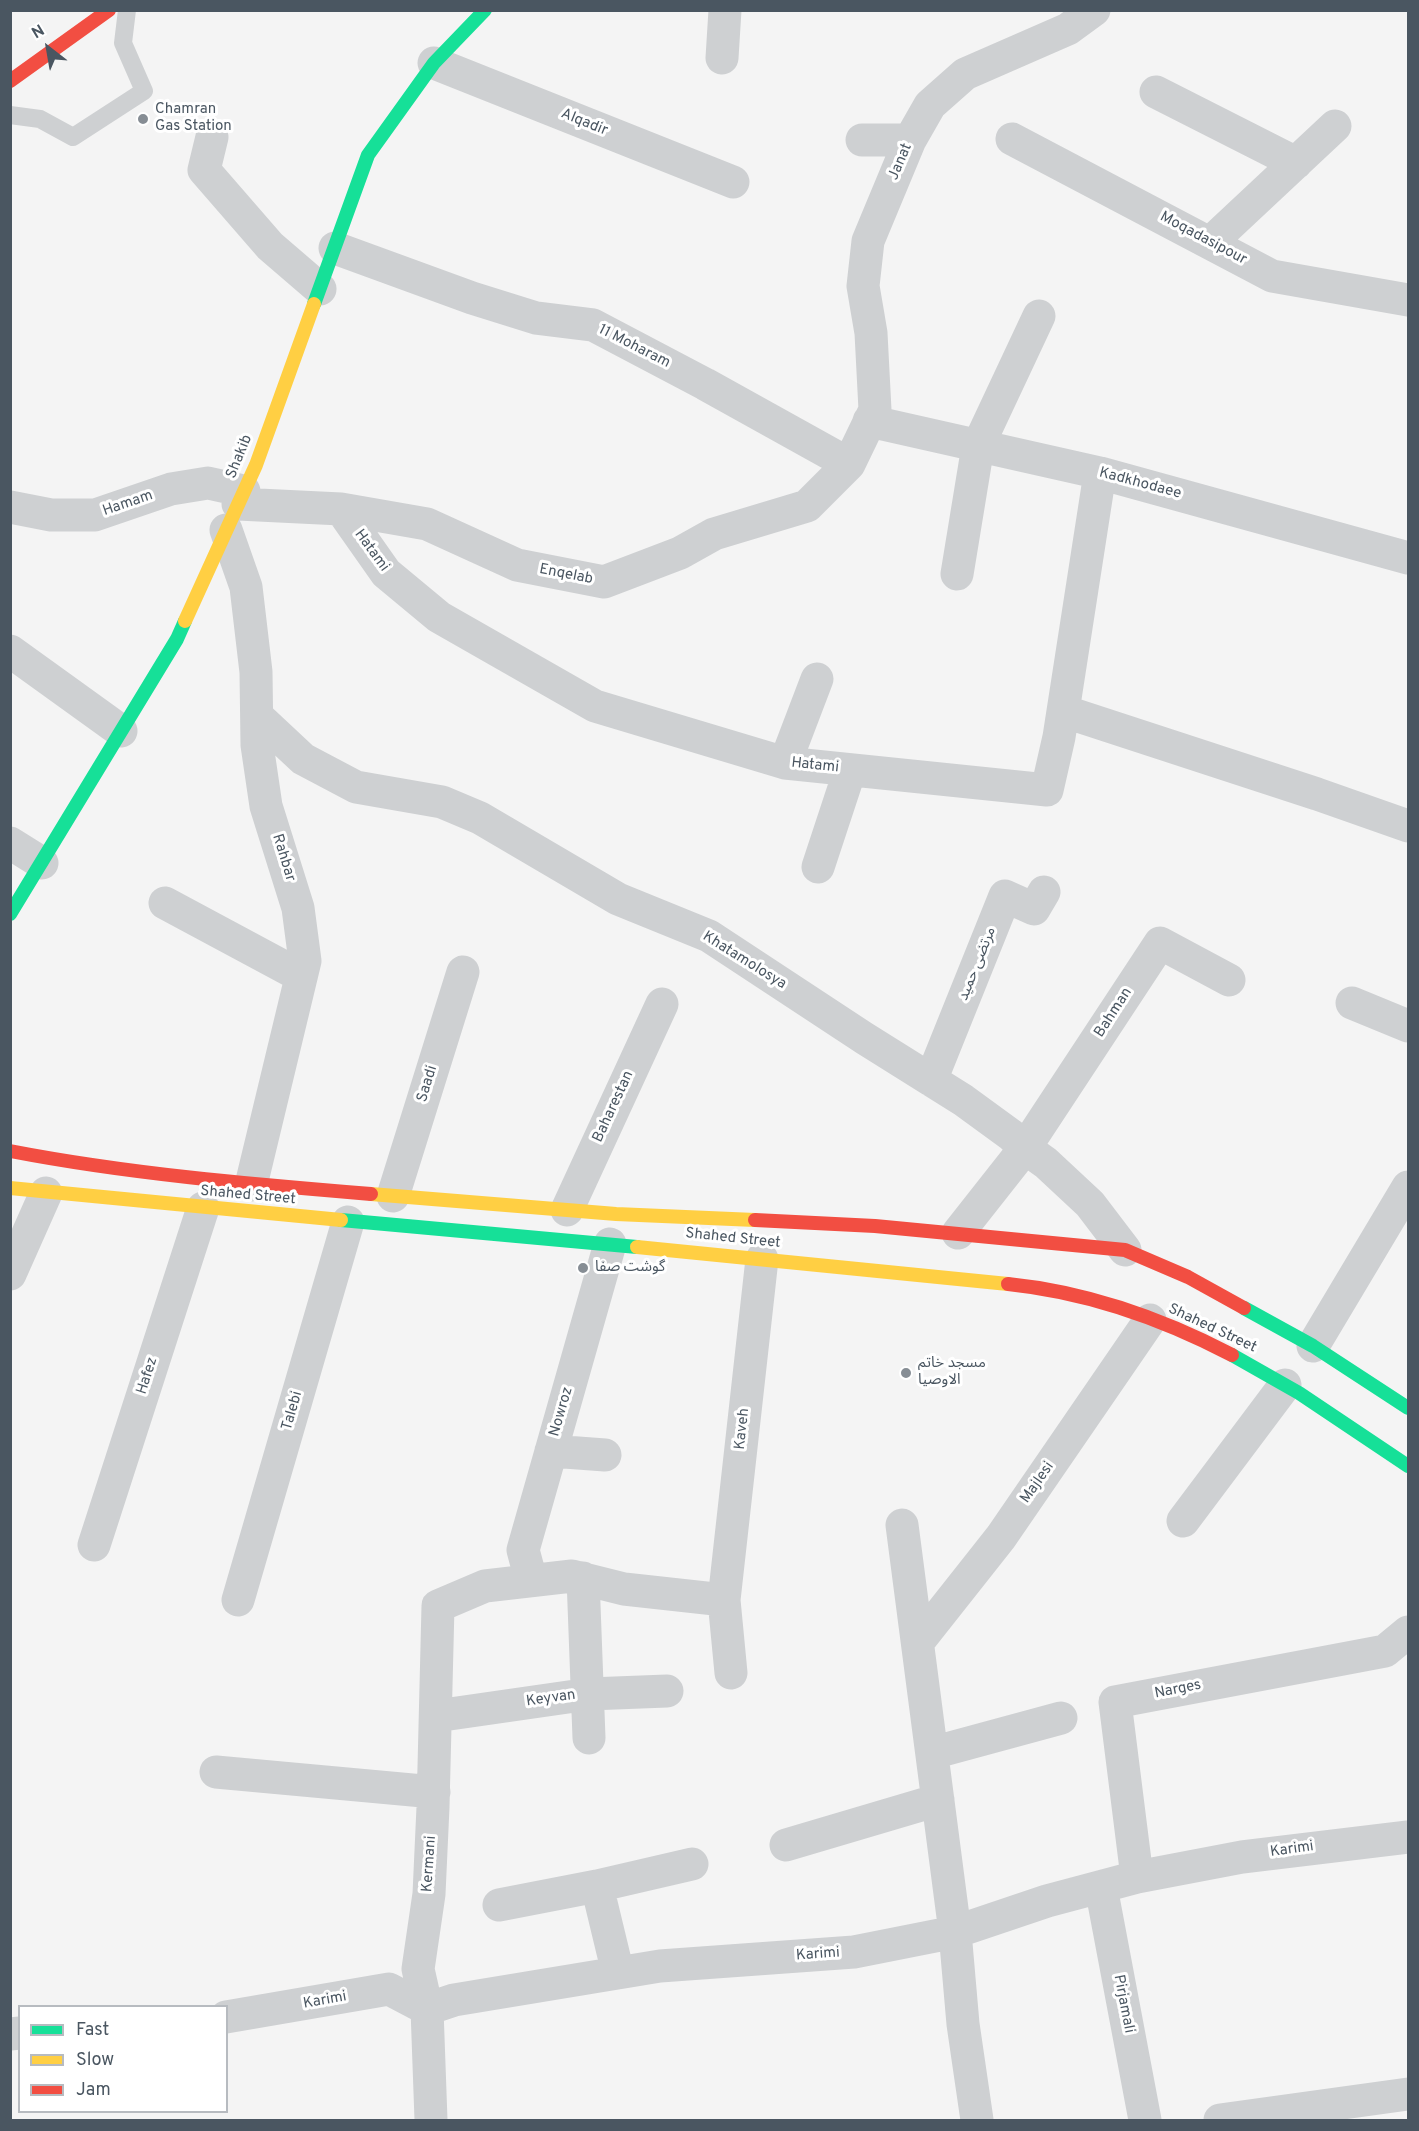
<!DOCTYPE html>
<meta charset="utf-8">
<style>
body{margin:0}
#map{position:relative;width:1419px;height:2131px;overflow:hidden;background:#f4f4f4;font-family:Overpass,sans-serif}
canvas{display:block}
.frame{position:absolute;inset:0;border:12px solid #4a5661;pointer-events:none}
.legend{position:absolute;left:18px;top:2005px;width:210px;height:108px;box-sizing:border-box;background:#fff;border:2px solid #b7bbc0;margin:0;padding:8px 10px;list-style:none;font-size:18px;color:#4a5661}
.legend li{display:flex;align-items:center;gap:12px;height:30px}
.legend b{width:30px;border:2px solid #b7bbc0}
.north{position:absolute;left:18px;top:18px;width:60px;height:60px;-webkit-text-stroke:4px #fff;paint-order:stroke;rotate:329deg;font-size:16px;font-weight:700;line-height:24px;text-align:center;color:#4a5661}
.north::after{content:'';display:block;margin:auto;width:21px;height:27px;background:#4a5661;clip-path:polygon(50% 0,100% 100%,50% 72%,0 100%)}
</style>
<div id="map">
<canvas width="1419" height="2131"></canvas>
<div class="frame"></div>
<ul class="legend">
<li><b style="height:8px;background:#16e098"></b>Fast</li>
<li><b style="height:8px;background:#ffcf43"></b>Slow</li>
<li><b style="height:8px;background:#f24e42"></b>Jam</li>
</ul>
<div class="north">N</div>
</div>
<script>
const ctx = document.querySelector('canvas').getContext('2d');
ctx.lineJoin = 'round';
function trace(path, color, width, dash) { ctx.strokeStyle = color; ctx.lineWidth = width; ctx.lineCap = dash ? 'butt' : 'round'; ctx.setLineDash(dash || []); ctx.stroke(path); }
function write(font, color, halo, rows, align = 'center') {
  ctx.font = font + ' Overpass,"Noto Sans Arabic",sans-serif'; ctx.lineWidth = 6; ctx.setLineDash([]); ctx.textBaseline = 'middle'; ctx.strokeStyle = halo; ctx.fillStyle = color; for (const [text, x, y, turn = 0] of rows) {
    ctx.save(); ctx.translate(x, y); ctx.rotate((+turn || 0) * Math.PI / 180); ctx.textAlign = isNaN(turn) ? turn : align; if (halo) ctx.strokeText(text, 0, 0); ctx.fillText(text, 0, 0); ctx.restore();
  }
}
trace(new Path2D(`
 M 10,115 L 40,119 L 73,137 L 144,91 L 123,43 L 127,10`), '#ced0d2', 18);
trace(new Path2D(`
 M 722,58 L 725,10
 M 434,63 L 733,182
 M 1156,92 L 1296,163
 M 212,137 L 204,170 L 270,246 L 320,289
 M 1012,139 L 1272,276 L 1408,300
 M 862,140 L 910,140
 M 1210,243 L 1335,126
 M 335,248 L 472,298 L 536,318 L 593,325 L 705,384 L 849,464
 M 869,421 L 1100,473 L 1408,558
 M 238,504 L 341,509 L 427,524 L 517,565 L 604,582 L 680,553 L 714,534 L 807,506 L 849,464 L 875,410 L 871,333 L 863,286 L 868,241 L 910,140 L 930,105 L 965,74 L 1068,29 L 1094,10
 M 10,507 L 51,515 L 95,515 L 171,489 L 208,483 L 244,491
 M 341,509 L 386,573 L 439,617 L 595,706 L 785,763 L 1047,790 L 1059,737 L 1100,473
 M 226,530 L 246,587 L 256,672 L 257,745 L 266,806 L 298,908 L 305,961 L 251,1185
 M 957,574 L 978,446 L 1039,316
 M 10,651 L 121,731
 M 1063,711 L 1317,794 L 1408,826
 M 257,716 L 303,759 L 356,787 L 442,802 L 480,818 L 618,899 L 709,936 L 864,1038 L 963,1100 L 1011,1135 L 1025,1148 L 1046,1163 L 1090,1204 L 1125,1250
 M 785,763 L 817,679
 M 10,843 L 42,863
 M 818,867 L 850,770
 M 165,903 L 301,976
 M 1352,1003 L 1408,1026
 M 931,1080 L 1005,896 L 1034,909 L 1044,892
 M 393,1196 L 463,972
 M 567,1210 L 662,1004
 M 958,1233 L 1025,1148 L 1160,943 L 1229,980
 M 10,1274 L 46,1193
 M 1313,1346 L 1408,1187
 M 551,1451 L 605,1455
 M 1183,1521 L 1285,1385
 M 902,1525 L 955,1932 L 963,2024 L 977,2120
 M 94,1545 L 203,1208
 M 583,1578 L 589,1738
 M 531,1580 L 523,1550 L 610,1244
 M 238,1600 L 348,1222
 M 918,1642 L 1001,1537 L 1150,1320
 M 731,1673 L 724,1600 L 762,1259
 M 436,1716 L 589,1694 L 667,1691
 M 932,1753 L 1061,1718
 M 216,1772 L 434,1792
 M 786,1845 L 938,1800
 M 1137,1877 L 1115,1702 L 1385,1651 L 1408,1632
 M 597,1886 L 618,1973
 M 1101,1887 L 1145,2120
 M 499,1905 L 597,1886 L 692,1864
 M 226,2017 L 389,1989 L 427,2009 L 454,2000 L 660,1966 L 854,1952 L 955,1932 L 1047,1901 L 1137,1877 L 1242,1857 L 1408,1837
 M 10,2034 L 20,2033
 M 431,2120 L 427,2009 L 418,1969 L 429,1894 L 433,1807 L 438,1606 L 485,1586 L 572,1576 L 624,1589 L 724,1600
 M 1220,2120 L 1408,2094`), '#ced0d2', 33);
trace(new Path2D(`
 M 314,304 L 368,155 L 434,63 L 485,10
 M 10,914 L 177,639 L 185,621
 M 341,1220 L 637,1247
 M 1244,1308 L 1313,1346 L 1408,1408
 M 1232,1355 L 1299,1393 L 1408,1466`), '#16e098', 14);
trace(new Path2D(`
 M 185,621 L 256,465 L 314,304
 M 10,1188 L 341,1220
 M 371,1194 L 616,1214 L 755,1220
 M 637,1247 L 1008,1284`), '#ffcf43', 14);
trace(new Path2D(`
 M 10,81 L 109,10
 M 10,1151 C 129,1174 250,1184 371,1194
 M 755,1220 L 875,1226 L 1125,1250 L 1188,1277 L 1244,1308
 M 1008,1284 C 1087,1292 1163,1319 1232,1355`), '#f24e42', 14);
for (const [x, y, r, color] of [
 [143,119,6,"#868d94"],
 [583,1268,6,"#868d94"],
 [906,1373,6,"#868d94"]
]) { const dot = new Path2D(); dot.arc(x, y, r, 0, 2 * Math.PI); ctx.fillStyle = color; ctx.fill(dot); trace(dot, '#fff', 2); }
write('15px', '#4a5661', '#fff', [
 ["Chamran",155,110],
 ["Gas Station",155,127],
 ["گوشت صفا",595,1268],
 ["مسجد خاتم",918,1364],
 ["الاوصیا",918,1381]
], 'left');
write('15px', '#4a5661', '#fff', [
 ["Alqadir",584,123,22],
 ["Janat",901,162,-67],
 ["Moqadasipour",1203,239,28],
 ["11 Moharam",634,347,27],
 ["Shakib",240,457,-68],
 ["Kadkhodaee",1140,484,15],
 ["Hamam",128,504,-19],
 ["Hatami",371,551,54],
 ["Enqelab",566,575,11],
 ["Hatami",815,766,6],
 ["Rahbar",283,858,73],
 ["Khatamolosya",744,961,32],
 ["مرتضی حمید",978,964,-68],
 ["Bahman",1114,1013,-57],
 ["Saadi",428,1084,-73],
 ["Baharestan",614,1107,-65],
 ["Shahed Street",248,1196,5],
 ["Shahed Street",733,1239,6],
 ["Shahed Street",1212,1329,25],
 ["Hafez",148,1376,-72],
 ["Talebi",293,1411,-74],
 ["Nowroz",562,1412,-74],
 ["Kaveh",743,1429,-84],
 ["Majlesi",1038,1483,-55],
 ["Narges",1178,1690,-11],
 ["Keyvan",551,1699,-8],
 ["Karimi",1292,1850,-8],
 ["Kermani",430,1864,-86],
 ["Karimi",818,1955,-4],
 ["Karimi",325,2001,-10],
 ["Pirjamali",1123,2004,79]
]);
</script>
